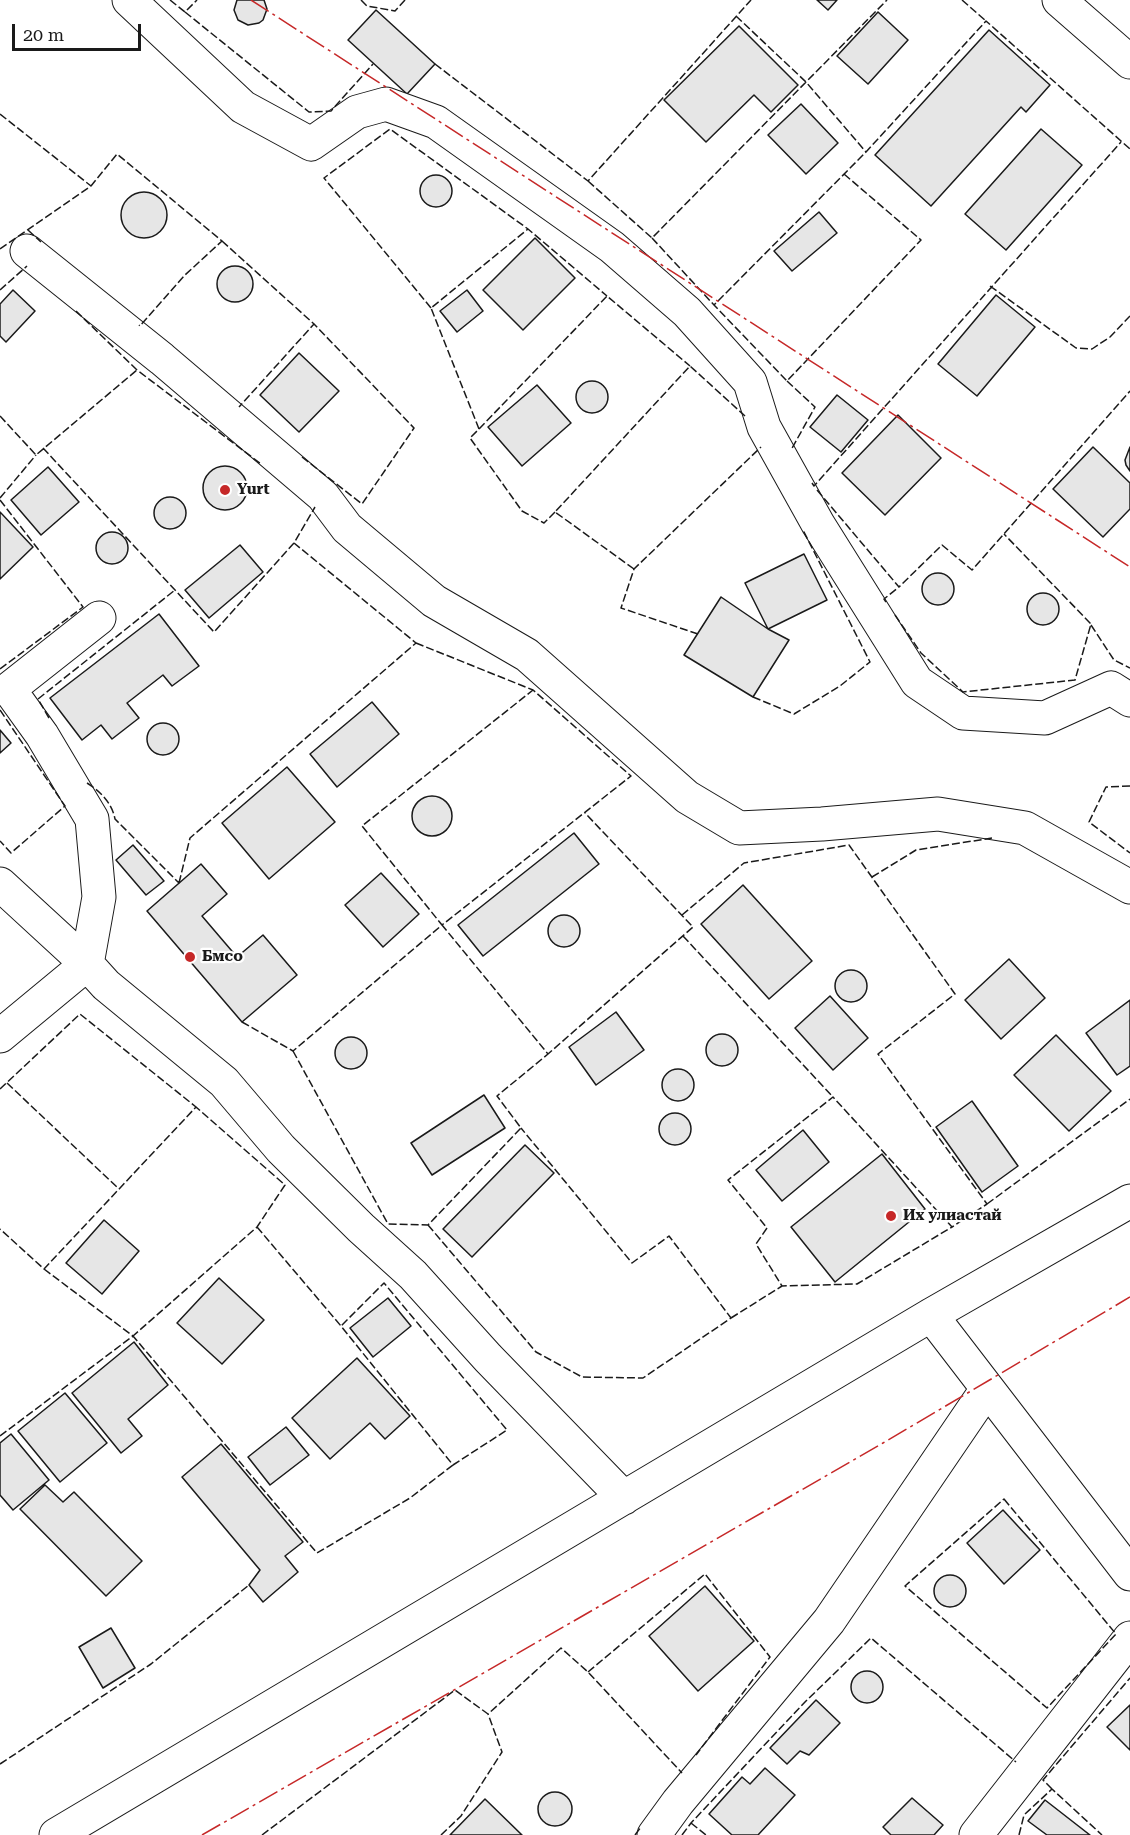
<!DOCTYPE html>
<meta charset="utf-8">
<style>
body{margin:0}
#map{position:relative;width:1130px;height:1835px;overflow:hidden;background:#fff;font-family:"Roboto Serif",serif}
canvas{display:block}
.scale{position:absolute;left:12px;top:24px;width:129px;height:27px;box-sizing:border-box;border:3px solid #1a1a1a;border-top:0;padding-left:8px;font-size:18px;line-height:21px;white-space:nowrap;color:#1a1a1a;-webkit-text-stroke:4px #fff;paint-order:stroke}
</style>
<div id="map">
<canvas width="1130" height="1835"></canvas>
<div class="scale">20 m</div>
</div>
<script>
const ctx = document.querySelector('canvas').getContext('2d');
ctx.lineJoin = 'round';
function fill(path, color) { ctx.fillStyle = color; ctx.fill(path, 'evenodd'); }
function trace(path, color, width, dash) { ctx.strokeStyle = color; ctx.lineWidth = width; ctx.lineCap = dash ? 'butt' : 'round'; ctx.setLineDash(dash || []); ctx.stroke(path); }
function write(font, color, halo, rows, align = 'center') {
  ctx.font = font + ' "Roboto Serif",serif'; ctx.lineWidth = 4.5; ctx.setLineDash([]); ctx.textBaseline = 'middle'; ctx.strokeStyle = halo; ctx.fillStyle = color; for (const [text, x, y, turn = 0] of rows) {
    ctx.save(); ctx.translate(x, y); ctx.rotate((+turn || 0) * Math.PI / 180); ctx.textAlign = isNaN(turn) ? turn : align; if (halo) ctx.strokeText(text, 0, 0); ctx.fillText(text, 0, 0); ctx.restore();
  }
}
const building = new Path2D(`
 M 264,0 L 267,9 L 263,20 L 259,23 L 248,25 L 238,20 L 234,10 L 237,0 Z
 M 817,0 L 837,0 L 828,10 Z
 M 376,10 L 435,64 L 407,94 L 348,40 Z
 M 878,12 L 908,40 L 868,84 L 837,56 Z
 M 739,26 L 798,85 L 771,112 L 754,95 L 706,142 L 664,100 Z
 M 989,30 L 1050,85 L 1026,112 L 1021,107 L 931,206 L 875,155 Z
 M 801,104 L 838,143 L 806,174 L 768,135 Z
 M 1041,129 L 1082,165 L 1006,250 L 965,214 Z
 M420 191a16 16 0 1 1 32 0a16 16 0 1 1-32 0Z
 M121 215a23 23 0 1 1 46 0a23 23 0 1 1-46 0Z
 M 819,212 L 837,233 L 792,271 L 774,251 Z
 M 535,238 L 575,278 L 523,330 L 483,290 Z
 M217 284a18 18 0 1 1 36 0a18 18 0 1 1-36 0Z
 M 13,290 L 35,311 L 6,342 L 0,336 L 0,304 Z
 M 467,290 L 483,311 L 457,332 L 440,311 Z
 M 996,295 L 1035,327 L 977,396 L 938,364 Z
 M 299,353 L 339,391 L 299,432 L 260,395 Z
 M576 397a16 16 0 1 1 32 0a16 16 0 1 1-32 0Z
 M 537,385 L 571,423 L 522,466 L 488,427 Z
 M 837,395 L 868,420 L 841,452 L 810,427 Z
 M 898,415 L 941,458 L 885,515 L 842,473 Z
 M 1093,447 L 1130,483 L 1130,509 L 1103,537 L 1053,489 Z
 M 1130,447 L 1130,471 L 1126,465 L 1125,460 Z
 M203 488a22 22 0 1 1 44 0a22 22 0 1 1-44 0Z
 M 48,467 L 79,502 L 41,535 L 11,500 Z
 M154 513a16 16 0 1 1 32 0a16 16 0 1 1-32 0Z
 M 0,512 L 33,547 L 0,579 Z
 M96 548a16 16 0 1 1 32 0a16 16 0 1 1-32 0Z
 M 240,545 L 263,572 L 209,618 L 185,590 Z
 M 804,554 L 827,600 L 768,629 L 745,583 Z
 M922 589a16 16 0 1 1 32 0a16 16 0 1 1-32 0Z
 M1027 609a16 16 0 1 1 32 0a16 16 0 1 1-32 0Z
 M 721,597 L 768,629 L 789,640 L 753,697 L 684,655 Z
 M 159,614 L 199,666 L 172,686 L 163,675 L 127,703 L 139,718 L 112,739 L 101,725 L 82,740 L 50,698 Z
 M 372,702 L 399,734 L 337,787 L 310,754 Z
 M147 739a16 16 0 1 1 32 0a16 16 0 1 1-32 0Z
 M 0,730 L 11,743 L 0,753 Z
 M 287,767 L 335,822 L 269,879 L 222,823 Z
 M412 816a20 20 0 1 1 40 0a20 20 0 1 1-40 0Z
 M 574,833 L 599,864 L 483,956 L 458,925 Z
 M 133,845 L 164,881 L 146,895 L 116,860 Z
 M 201,864 L 227,894 L 202,916 L 237,957 L 263,935 L 297,975 L 242,1022 L 147,911 Z
 M 381,873 L 419,914 L 383,947 L 345,905 Z
 M 743,885 L 812,961 L 769,999 L 701,924 Z
 M548 931a16 16 0 1 1 32 0a16 16 0 1 1-32 0Z
 M 1009,959 L 1045,998 L 1001,1039 L 965,1000 Z
 M835 986a16 16 0 1 1 32 0a16 16 0 1 1-32 0Z
 M 830,996 L 868,1038 L 833,1070 L 795,1028 Z
 M 1130,1000 L 1130,1066 L 1117,1075 L 1086,1033 Z
 M 616,1012 L 644,1050 L 596,1085 L 569,1047 Z
 M706 1050a16 16 0 1 1 32 0a16 16 0 1 1-32 0Z
 M 1056,1035 L 1111,1091 L 1069,1131 L 1014,1075 Z
 M335 1053a16 16 0 1 1 32 0a16 16 0 1 1-32 0Z
 M662 1085a16 16 0 1 1 32 0a16 16 0 1 1-32 0Z
 M 484,1095 L 505,1128 L 432,1175 L 411,1143 Z
 M 972,1101 L 1018,1166 L 982,1192 L 936,1127 Z
 M659 1129a16 16 0 1 1 32 0a16 16 0 1 1-32 0Z
 M 803,1130 L 829,1162 L 782,1201 L 756,1170 Z
 M 525,1145 L 554,1173 L 472,1257 L 443,1229 Z
 M 882,1154 L 925,1209 L 835,1282 L 791,1227 Z
 M 104,1220 L 139,1251 L 102,1294 L 66,1263 Z
 M 219,1278 L 264,1320 L 222,1364 L 177,1323 Z
 M 388,1298 L 411,1326 L 373,1357 L 350,1328 Z
 M 134,1342 L 168,1385 L 128,1419 L 142,1436 L 121,1453 L 72,1393 Z
 M 357,1358 L 410,1416 L 385,1439 L 370,1423 L 330,1459 L 292,1418 Z
 M 65,1393 L 107,1443 L 60,1482 L 18,1431 Z
 M 286,1427 L 309,1455 L 270,1485 L 248,1457 Z
 M 11,1434 L 49,1480 L 13,1510 L 0,1495 L 0,1443 Z
 M 221,1444 L 303,1542 L 285,1556 L 298,1572 L 263,1602 L 249,1585 L 260,1570 L 182,1477 Z
 M 45,1485 L 63,1502 L 74,1492 L 142,1561 L 106,1596 L 20,1509 Z
 M 1003,1510 L 1040,1550 L 1004,1584 L 967,1543 Z
 M934 1591a16 16 0 1 1 32 0a16 16 0 1 1-32 0Z
 M 705,1586 L 754,1641 L 698,1691 L 649,1636 Z
 M 111,1628 L 135,1668 L 103,1688 L 79,1647 Z
 M851 1687a16 16 0 1 1 32 0a16 16 0 1 1-32 0Z
 M 816,1700 L 840,1723 L 809,1755 L 800,1751 L 787,1764 L 770,1748 Z
 M 1130,1705 L 1130,1750 L 1107,1727 Z
 M 765,1768 L 795,1795 L 758,1835 L 732,1835 L 709,1814 L 742,1777 L 750,1784 Z
 M538 1809a17 17 0 1 1 34 0a17 17 0 1 1-34 0Z
 M 912,1798 L 943,1825 L 934,1835 L 891,1835 L 883,1827 Z
 M 485,1799 L 522,1835 L 450,1835 Z
 M 1045,1800 L 1090,1835 L 1047,1835 L 1028,1821 Z`);
fill(building, '#e6e6e6');
trace(building, '#1a1a1a', 1.5);
const minor = new Path2D(`
 M 129,0 L 243,107 L 311,144 L 357,112 L 386,104 L 436,122 L 612,247 L 687,312 L 750,382 L 764,427 L 818,524 L 917,682 L 963,713 L 1045,718 L 1111,688 L 1130,700
 M 27,251 L 162,359 L 323,496 L 347,528 L 434,601 L 527,655 L 687,797 L 739,828 L 822,824 L 938,814 L 1025,828 L 1130,887
 M 0,884 L 87,964 L 106,985 L 224,1082 L 281,1149 L 361,1228 L 413,1275 L 488,1358 L 624,1498
 M 0,1036 L 87,964 L 99,897 L 92,819 L 42,735 L 9,689 L 99,618
 M 931,1315 L 1130,1574
 M 56,1835 L 931,1315 L 1130,1201
 M 654,1835 L 678,1802 L 829,1621 L 987,1389
 M 976,1835 L 1130,1638`);
const secondary = new Path2D(`
 M 1059,0 L 1130,62`);
trace(minor, '#1a1a1a', 35);
trace(secondary, '#1a1a1a', 35);
trace(minor, '#fff', 33);
trace(secondary, '#fff', 33);
trace(new Path2D(`
 M 170,0 L 185,12 L 197,0
 M 361,0 L 367,6 L 395,11 L 405,0
 M 962,0 L 986,21
 M 185,12 L 309,112 L 331,111 L 373,64
 M 736,16 L 806,82 L 866,152
 M 435,64 L 588,181 L 751,0
 M 0,114 L 91,186
 M 844,174 L 921,240 L 787,381 L 714,305 L 866,152 L 986,21 L 1130,149
 M 588,181 L 652,238 L 887,0
 M 28,230 L 41,242
 M 652,238 L 714,305
 M 222,241 L 314,324 L 239,407
 M 0,249 L 91,186 L 117,154 L 222,241 L 185,275 L 140,326 L 139,325
 M 990,286 L 1076,348 L 1092,349 L 1110,337 L 1130,316
 M 0,290 L 27,266
 M 431,308 L 324,178 L 390,129 L 528,229
 M 76,311 L 137,370 L 261,464
 M 787,381 L 815,407 L 791,450
 M 0,416 L 36,455 L 137,370
 M 479,429 L 431,308 L 528,229 L 607,296
 M 43,448 L 214,632 L 294,543 L 315,507
 M 302,457 L 362,504 L 414,428 L 314,324
 M 812,483 L 814,486 L 1121,142
 M 817,490 L 899,587 L 942,545 L 972,570 L 1130,391
 M 0,498 L 36,455
 M 0,500 L 83,607 L 0,669
 M 555,512 L 544,523 L 522,511 L 470,438 L 479,429 L 607,296 L 690,366
 M 634,569 L 555,512 L 690,366 L 745,416
 M 886,602 L 884,599 L 899,587
 M 895,615 L 921,653 L 963,692 L 1075,680 L 1091,624 L 1004,534
 M 1091,625 L 1114,660 L 1130,668
 M 698,634 L 621,608 L 634,569 L 761,447
 M 416,643 L 533,690 L 631,776 L 442,925 L 362,826 L 533,690
 M 753,697 L 794,714 L 840,686 L 870,662 L 803,530
 M 0,710 L 65,806 L 11,853 L 0,841
 M 49,718 L 38,699 L 175,590
 M 87,783 C 100,791 112,803 115,819 L 179,883
 M 1130,786 L 1106,787 L 1089,822 L 1130,853
 M 872,877 L 916,850 L 992,838
 M 179,883 L 190,838 L 416,643 L 294,543
 M 682,915 L 744,863 L 849,845 L 955,994 L 878,1054 L 987,1204 L 952,1227
 M 683,936 L 833,1097
 M 242,1022 L 293,1051 L 442,925 L 548,1054 L 693,927 L 585,813
 M 293,1051 L 388,1224 L 428,1225 L 521,1128 L 497,1096 L 548,1054
 M 7,1083 L 119,1189
 M 0,1089 L 80,1014 L 196,1107 L 44,1269 L 0,1229
 M 987,1204 L 1130,1099
 M 428,1225 L 536,1352 L 582,1377 L 643,1378 L 731,1318 L 669,1236 L 632,1263 L 521,1128
 M 257,1227 L 341,1326 L 453,1465 L 507,1430 L 384,1283 L 341,1326
 M 44,1269 L 133,1336 L 317,1553 L 410,1498 L 453,1465
 M 731,1318 L 782,1286 L 756,1244 L 767,1228 L 728,1180 L 833,1097 L 952,1227 L 857,1284 L 782,1286
 M 0,1436 L 133,1336 L 257,1227 L 285,1185 L 196,1107
 M 1004,1499 L 1116,1634 L 1047,1708 L 905,1586 Z
 M 588,1672 L 705,1574 L 770,1657 L 696,1755
 M 0,1764 L 151,1664 L 249,1585
 M 1052,1789 L 1043,1780 L 1130,1678
 M 691,1823 L 706,1835
 M 262,1835 L 455,1690 L 488,1714 L 561,1648 L 588,1672 L 682,1773
 M 441,1835 L 461,1816 L 502,1752 L 488,1714
 M 635,1835 L 641,1827
 M 682,1835 L 691,1823 L 805,1702 L 871,1638 L 1016,1762
 M 1019,1835 L 1024,1815 L 1052,1789 L 1102,1835`), '#1a1a1a', 1.5, [8, 3]);
trace(new Path2D(`
 M 251,0 L 1130,567
 M 202,1835 L 883,1443 L 1130,1297`), '#c62828', 1.5, [21, 4.5, 3, 4.5]);
for (const [x, y, r, color] of [
 [225,490,6,"#c62828"],
 [190,957,6,"#c62828"],
 [891,1216,6,"#c62828"]
]) { const dot = new Path2D(); dot.arc(x, y, r, 0, 2 * Math.PI); ctx.fillStyle = color; ctx.fill(dot); trace(dot, '#fff', 2); }
write('bold 15px', '#1a1a1a', '#fff', [
 ["Yurt",237,490],
 ["Бмсо",202,957],
 ["Их улиастай",903,1216]
], 'left');
</script>
